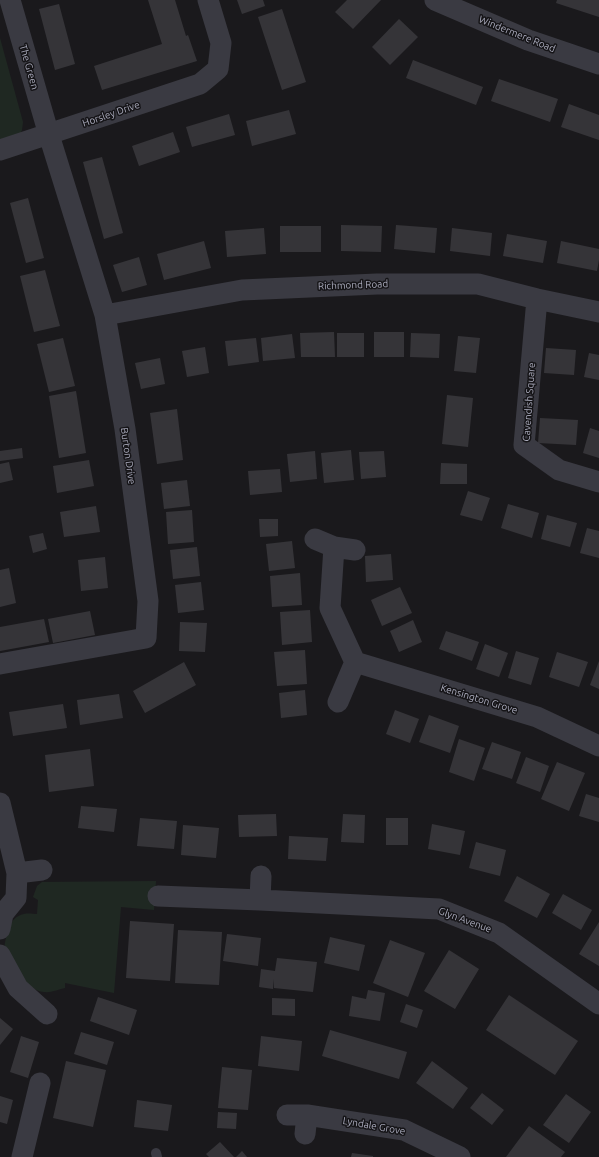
<!DOCTYPE html>
<style>
body{margin:0}
canvas{display:block;background:#1a191c}
</style>
<canvas width="599" height="1157"></canvas>
<script>
const ctx = document.querySelector('canvas').getContext('2d');
ctx.lineJoin = 'round';
function fill(path, color) { ctx.fillStyle = color; ctx.fill(path, 'evenodd'); }
function trace(path, color, width, dash) { ctx.strokeStyle = color; ctx.lineWidth = width; ctx.lineCap = dash ? 'butt' : 'round'; ctx.setLineDash(dash || []); ctx.stroke(path); }
function write(font, color, halo, rows, align = 'center') {
  ctx.font = font + ' Ubuntu,sans-serif'; ctx.lineWidth = 3; ctx.setLineDash([]); ctx.textBaseline = 'middle'; ctx.strokeStyle = halo; ctx.fillStyle = color; for (const [text, x, y, turn = 0] of rows) {
    ctx.save(); ctx.translate(x, y); ctx.rotate((+turn || 0) * Math.PI / 180); ctx.textAlign = isNaN(turn) ? turn : align; if (halo) ctx.strokeText(text, 0, 0); ctx.fillText(text, 0, 0); ctx.restore();
  }
}
fill(new Path2D(`
 M 0,38 L 23,122 L 22,130 L 19,137 L 0,145 Z
 M 156,881 L 154,910 L 121,907 L 114,993 L 65,983 L 65,988 C 59,989 51,993 44,992 C 27,991 13,964 4,950 C 6,937 8,917 24,914 C 28,913 33,914 37,914 L 38,900 L 33,897 L 37,886 L 42,882 Z`), '#1f2822');
fill(new Path2D(`
 M 148,0 L 175,0 L 186,36 L 188,35 L 197,61 L 102,90 L 94,66 L 162,44 Z
 M 237,0 L 263,0 L 265,6 L 242,14 Z
 M 347,0 L 381,0 L 353,29 L 335,12 Z
 M 557,0 L 599,0 L 599,17 L 556,3 Z
 M 59,4 L 75,64 L 55,70 L 39,9 Z
 M 282,9 L 306,82 L 282,90 L 258,17 Z
 M 399,19 L 418,37 L 390,65 L 372,47 Z
 M 413,60 L 483,87 L 476,105 L 406,78 Z
 M 499,79 L 558,99 L 550,122 L 491,101 Z
 M 569,104 L 599,115 L 599,140 L 561,127 Z
 M 289,110 L 296,134 L 252,146 L 246,121 Z
 M 229,114 L 235,135 L 192,147 L 186,127 Z
 M 173,132 L 180,152 L 139,166 L 132,146 Z
 M 102,157 L 123,233 L 104,239 L 83,162 Z
 M 28,198 L 44,258 L 26,263 L 10,203 Z
 M 341,225 L 382,226 L 381,252 L 341,251 Z
 M 396,225 L 437,228 L 435,253 L 394,249 Z
 M 280,226 L 321,226 L 321,252 L 280,252 Z
 M 264,228 L 266,254 L 227,257 L 225,231 Z
 M 452,228 L 492,233 L 490,256 L 450,251 Z
 M 507,234 L 547,241 L 543,263 L 503,256 Z
 M 204,241 L 211,268 L 164,280 L 157,254 Z
 M 561,241 L 599,249 L 599,260 L 597,271 L 557,263 Z
 M 139,257 L 147,285 L 122,292 L 113,265 Z
 M 45,270 L 60,326 L 34,332 L 20,276 Z
 M 334,332 L 335,357 L 301,357 L 300,333 Z
 M 374,332 L 404,332 L 404,357 L 374,357 Z
 M 337,333 L 364,333 L 364,357 L 337,357 Z
 M 411,333 L 440,334 L 439,358 L 410,357 Z
 M 292,334 L 295,358 L 263,361 L 261,338 Z
 M 458,336 L 480,338 L 476,373 L 454,371 Z
 M 63,338 L 75,386 L 49,392 L 37,344 Z
 M 256,338 L 259,362 L 228,366 L 225,341 Z
 M 205,347 L 209,373 L 187,377 L 182,351 Z
 M 546,348 L 576,350 L 574,375 L 544,373 Z
 M 589,353 L 599,355 L 599,380 L 584,377 Z
 M 160,358 L 165,384 L 141,389 L 135,363 Z
 M 76,391 L 86,453 L 59,458 L 49,396 Z
 M 447,395 L 473,398 L 468,447 L 442,444 Z
 M 177,409 L 183,460 L 157,464 L 150,413 Z
 M 540,418 L 578,420 L 576,445 L 538,443 Z
 M 590,428 L 599,431 L 599,458 L 583,453 Z
 M 22,448 L 23,458 L 0,461 L 0,451 Z
 M 351,450 L 354,480 L 324,483 L 321,453 Z
 M 315,451 L 317,479 L 290,482 L 287,454 Z
 M 384,451 L 386,477 L 361,479 L 359,452 Z
 M 89,460 L 94,486 L 57,493 L 53,466 Z
 M 9,462 L 13,480 L 0,483 L 0,464 Z
 M 441,463 L 467,464 L 467,484 L 440,484 Z
 M 280,469 L 282,492 L 250,495 L 248,471 Z
 M 187,480 L 190,506 L 164,509 L 161,483 Z
 M 468,491 L 490,498 L 482,521 L 460,515 Z
 M 508,504 L 539,513 L 532,538 L 501,528 Z
 M 96,506 L 100,532 L 64,537 L 60,512 Z
 M 192,510 L 194,542 L 168,544 L 166,512 Z
 M 547,515 L 577,523 L 570,547 L 541,539 Z
 M 259,519 L 278,519 L 278,536 L 260,537 Z
 M 587,528 L 599,531 L 599,558 L 580,553 Z
 M 43,533 L 47,549 L 33,553 L 29,536 Z
 M 292,541 L 295,568 L 269,571 L 266,544 Z
 M 197,547 L 200,576 L 173,579 L 170,550 Z
 M 391,554 L 393,580 L 366,582 L 365,556 Z
 M 105,557 L 108,588 L 81,591 L 78,560 Z
 M 9,568 L 16,603 L 0,607 L 0,570 Z
 M 300,573 L 302,605 L 272,607 L 270,576 Z
 M 201,582 L 204,610 L 178,613 L 175,585 Z
 M 400,587 L 412,613 L 382,626 L 371,600 Z
 M 310,610 L 312,642 L 282,645 L 280,612 Z
 M 90,611 L 95,635 L 53,643 L 48,619 Z
 M 44,619 L 49,642 L 0,651 L 0,627 Z
 M 413,620 L 422,642 L 399,652 L 390,631 Z
 M 180,622 L 207,623 L 205,652 L 179,651 Z
 M 446,631 L 479,642 L 472,661 L 439,649 Z
 M 485,644 L 508,653 L 499,677 L 476,669 Z
 M 305,650 L 307,684 L 277,686 L 274,652 Z
 M 516,651 L 539,658 L 531,685 L 508,678 Z
 M 557,652 L 588,662 L 579,687 L 549,677 Z
 M 599,661 L 599,689 L 590,685 Z
 M 184,662 L 196,685 L 145,713 L 133,691 Z
 M 305,690 L 307,715 L 281,718 L 279,693 Z
 M 119,694 L 123,718 L 80,725 L 77,700 Z
 M 63,704 L 67,728 L 13,736 L 9,712 Z
 M 395,710 L 419,719 L 410,743 L 386,734 Z
 M 429,715 L 459,726 L 450,753 L 419,742 Z
 M 459,739 L 485,748 L 474,781 L 449,772 Z
 M 492,742 L 521,752 L 512,779 L 482,769 Z
 M 90,749 L 94,786 L 49,792 L 45,755 Z
 M 526,757 L 549,766 L 540,792 L 516,783 Z
 M 557,762 L 585,773 L 569,811 L 541,799 Z
 M 586,794 L 599,798 L 599,822 L 579,816 Z
 M 81,806 L 117,809 L 114,832 L 78,828 Z
 M 276,814 L 277,836 L 239,837 L 238,815 Z
 M 343,814 L 365,815 L 364,843 L 341,842 Z
 M 140,818 L 177,821 L 174,849 L 137,846 Z
 M 386,818 L 408,818 L 408,845 L 386,845 Z
 M 432,824 L 465,831 L 460,855 L 428,849 Z
 M 183,825 L 219,828 L 216,858 L 181,855 Z
 M 289,836 L 328,838 L 326,861 L 288,859 Z
 M 476,842 L 506,850 L 500,876 L 469,868 Z
 M 517,876 L 550,894 L 537,918 L 504,901 Z
 M 563,894 L 592,910 L 581,930 L 552,913 Z
 M 130,921 L 174,924 L 170,981 L 126,978 Z
 M 599,922 L 599,966 L 579,954 Z
 M 178,930 L 222,932 L 219,985 L 175,983 Z
 M 227,934 L 261,938 L 258,966 L 223,961 Z
 M 330,937 L 365,945 L 359,971 L 324,963 Z
 M 390,940 L 425,953 L 408,997 L 373,983 Z
 M 449,950 L 479,969 L 455,1009 L 424,991 Z
 M 277,958 L 317,962 L 313,992 L 274,988 L 274,979 L 273,989 L 259,987 L 261,969 L 275,971 Z
 M 368,990 L 385,993 L 380,1021 L 349,1016 L 352,996 L 366,999 Z
 M 509,995 L 578,1041 L 555,1075 L 486,1030 Z
 M 98,997 L 137,1010 L 129,1035 L 90,1021 Z
 M 272,998 L 295,999 L 295,1016 L 272,1015 Z
 M 406,1004 L 423,1010 L 417,1028 L 400,1022 Z
 M 0,1018 L 13,1029 L 0,1045 Z
 M 330,1030 L 407,1052 L 399,1079 L 322,1056 Z
 M 81,1032 L 114,1042 L 107,1065 L 74,1054 Z
 M 21,1036 L 39,1042 L 28,1078 L 10,1072 Z
 M 261,1036 L 302,1041 L 299,1071 L 258,1066 Z
 M 66,1061 L 106,1070 L 93,1127 L 53,1118 Z
 M 432,1061 L 468,1088 L 453,1109 L 416,1083 Z
 M 222,1067 L 252,1070 L 248,1110 L 218,1108 Z
 M 482,1093 L 504,1110 L 492,1125 L 470,1108 Z
 M 566,1094 L 591,1112 L 569,1143 L 543,1125 Z
 M 0,1096 L 13,1100 L 7,1124 L 0,1122 Z
 M 137,1100 L 172,1105 L 168,1131 L 134,1127 Z
 M 218,1112 L 237,1113 L 236,1129 L 217,1128 Z
 M 529,1126 L 565,1152 L 561,1157 L 506,1157 Z
 M 220,1142 L 234,1157 L 209,1157 L 206,1154 Z
 M 242,1151 L 247,1157 L 236,1157 Z
 M 352,1153 L 373,1156 L 373,1157 L 351,1157 Z`), '#353438');
trace(new Path2D(`
 M 156,1153 L 157,1157`), '#3a3a42', 10);
trace(new Path2D(`
 M 435,0 L 528,40 L 599,64
 M 0,150 L 200,84 L 218,69 L 221,43 L 208,0
 M 537,299 L 524,445 L 559,470 L 599,482
 M 105,315 L 242,290 L 377,284 L 478,284 L 537,299 L 599,312
 M 315,539 L 334,547 L 355,550
 M 334,547 L 330,608 L 355,662 L 537,717 L 599,746
 M 0,664 L 146,638 L 148,601 L 125,429 L 105,315 L 49,135 L 10,0
 M 338,702 L 355,662
 M 0,803 L 17,873 L 16,898 L 3,914 L 0,929
 M 17,873 L 42,870
 M 158,896 L 260,900 L 439,909 L 499,933 L 599,1004
 M 260,900 L 261,876
 M 0,955 L 18,988 L 47,1014
 M 287,1115 L 307,1115 L 404,1130 L 460,1157
 M 305,1134 L 307,1115
 M 22,1157 L 40,1083`), '#3a3a42', 21);
write('10px', '#abacbd', '#151417', [
 ["Windermere Road",517,34,22],
 ["The Green",29,67,74],
 ["Horsley Drive",111,114,-19],
 ["Richmond Road",353,285,-2],
 ["Cavendish Square",529,402,-86],
 ["Burton Drive",128,456,82],
 ["Kensington Grove",479,699,17],
 ["Glyn Avenue",465,920,20],
 ["Lyndale Grove",374,1126,10]
]);
</script>
